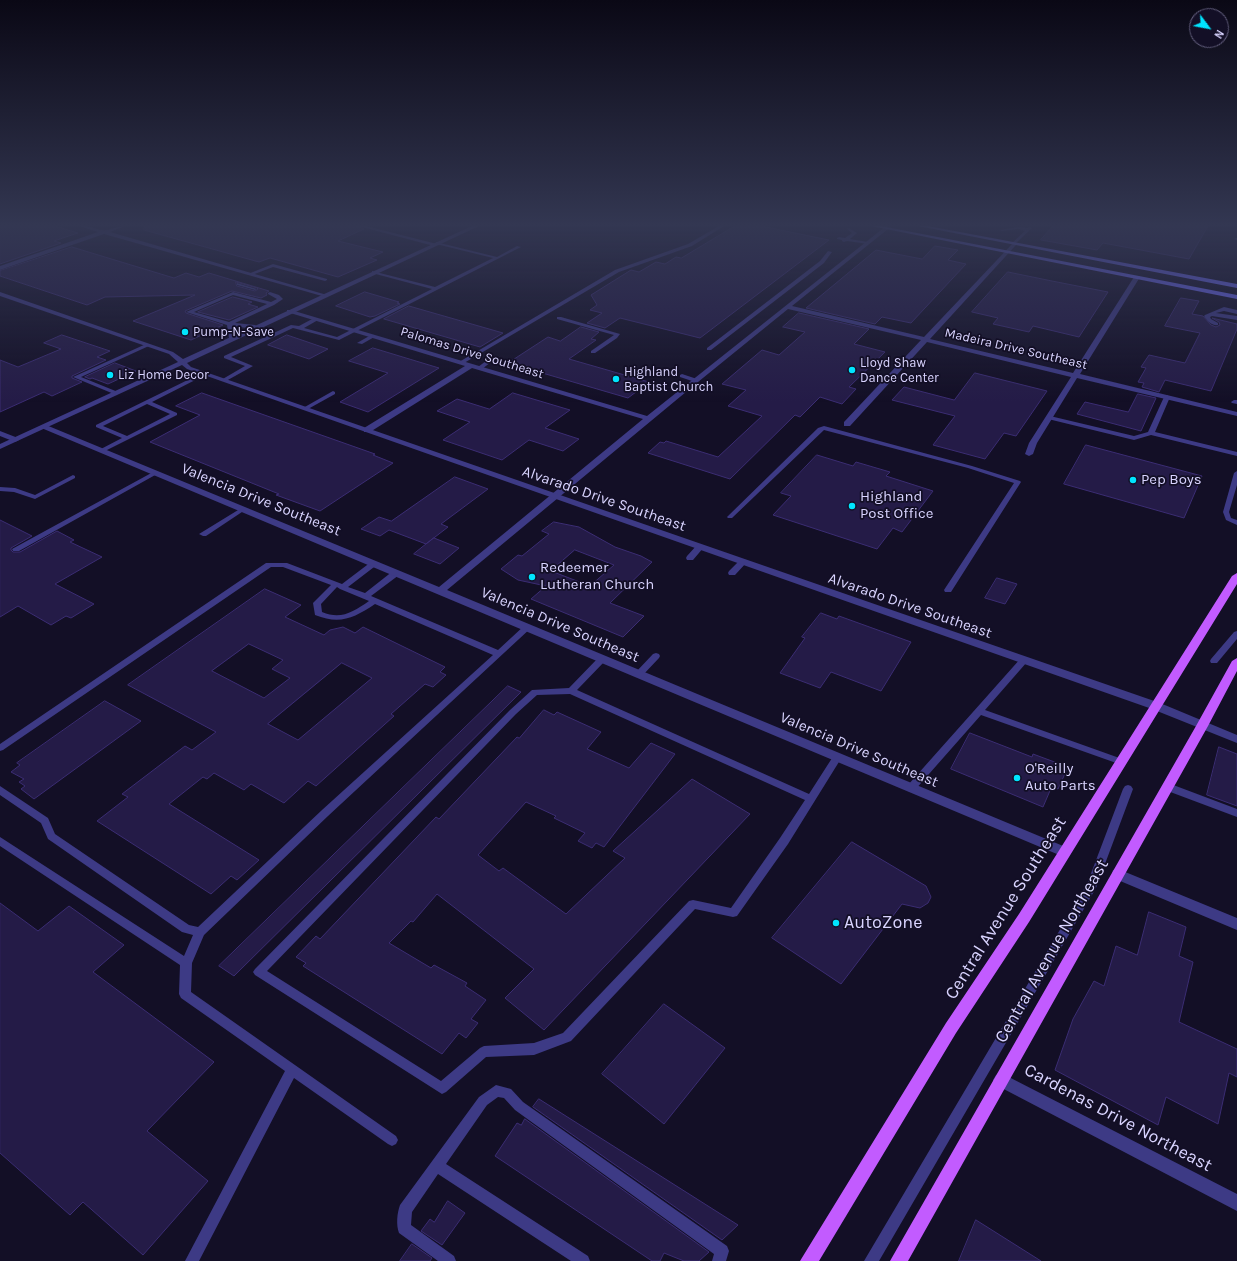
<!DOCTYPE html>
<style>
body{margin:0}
#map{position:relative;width:1237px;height:1261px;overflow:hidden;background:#130f26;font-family:Karla,sans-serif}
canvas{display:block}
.north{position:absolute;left:1189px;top:8px;width:40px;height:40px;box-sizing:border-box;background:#130f26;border:1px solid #625e7d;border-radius:50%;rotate:122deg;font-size:11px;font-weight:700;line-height:16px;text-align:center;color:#d9d4ff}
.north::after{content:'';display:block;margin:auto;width:14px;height:18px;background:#00e5ff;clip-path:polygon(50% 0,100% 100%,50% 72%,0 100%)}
</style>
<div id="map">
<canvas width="1237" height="1261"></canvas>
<div class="north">N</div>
</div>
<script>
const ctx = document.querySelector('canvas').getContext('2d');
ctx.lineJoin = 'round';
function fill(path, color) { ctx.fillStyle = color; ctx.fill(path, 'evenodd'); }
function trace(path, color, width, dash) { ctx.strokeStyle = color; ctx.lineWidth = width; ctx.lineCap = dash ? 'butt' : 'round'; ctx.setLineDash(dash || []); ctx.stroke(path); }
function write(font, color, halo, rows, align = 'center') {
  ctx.font = font + ' Karla,sans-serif'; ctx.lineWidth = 3.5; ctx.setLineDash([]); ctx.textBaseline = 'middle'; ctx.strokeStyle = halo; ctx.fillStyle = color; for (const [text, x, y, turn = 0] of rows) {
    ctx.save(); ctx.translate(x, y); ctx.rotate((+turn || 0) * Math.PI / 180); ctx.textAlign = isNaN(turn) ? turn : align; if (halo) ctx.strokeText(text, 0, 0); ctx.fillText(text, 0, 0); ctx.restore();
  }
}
const building = new Path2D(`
 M 0,226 L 55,226 L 78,233 L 54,241 L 61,243 L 0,264 Z
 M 145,226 L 357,226 L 364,229 L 338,241 L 383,252 L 370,258 L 377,260 L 338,277 L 270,258 L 259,262 L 144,230 Z
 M 735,226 L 761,226 L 829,240 L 700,338 L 620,318 L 605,328 L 587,323 L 602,313 L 590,310 L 597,305 L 591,295 L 631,270 L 639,272 L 656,262 L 665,264 L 676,257 L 681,258 Z
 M 1053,226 L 1208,226 L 1189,259 L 1103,243 L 1097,250 L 1041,240 Z
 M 935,246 L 958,250 L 948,260 L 966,264 L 911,323 L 882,317 L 875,324 L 806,308 L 876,250 L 922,259 Z
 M 72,247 L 174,278 L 186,273 L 199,277 L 209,273 L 269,291 L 266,293 L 267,295 L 261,298 L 232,291 L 185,311 L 186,313 L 223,325 L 191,340 L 133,321 L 195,295 L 105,297 L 87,305 L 0,276 L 0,271 ZM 236,282 L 257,288 L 258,289 L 255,291 L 237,286 Z
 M 1008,272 L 1052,281 L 1108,292 L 1079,337 L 1033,326 L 1029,332 L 993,324 L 998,318 L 972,312 Z
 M 365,292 L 399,302 L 397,303 L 400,304 L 375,316 L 370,317 L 336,306 Z
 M 233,297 L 252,302 L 248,304 L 258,307 L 229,320 L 198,312 Z
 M 1181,298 L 1199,301 L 1192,314 L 1203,316 L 1211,325 L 1216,327 L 1220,325 L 1219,322 L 1212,318 L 1237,324 L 1237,329 L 1211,391 L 1165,380 L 1159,392 L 1142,387 L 1144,383 L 1138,382 L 1146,368 L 1141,367 L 1149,355 L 1185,363 L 1200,333 L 1165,326 Z
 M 409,306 L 503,333 L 480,347 L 384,319 Z
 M 799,313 L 869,329 L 854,344 L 885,352 L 849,387 L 856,389 L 842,404 L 820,397 L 800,417 L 795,415 L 730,479 L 648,453 L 660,442 L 664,443 L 666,441 L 718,457 L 762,416 L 728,406 L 746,390 L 722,384 L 762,350 L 779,355 L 805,332 L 783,327 Z
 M 581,327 L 599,332 L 591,339 L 596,340 L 569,359 L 649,382 L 628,398 L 508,363 L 548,337 L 560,341 Z
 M 62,335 L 110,351 L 97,357 L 106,360 L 72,376 L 72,378 L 82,382 L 52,396 L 44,392 L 0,412 L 0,360 L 18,367 L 61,349 L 44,343 Z
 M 287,335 L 328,349 L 309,359 L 268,345 Z
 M 373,348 L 439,368 L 368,412 L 340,402 L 388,373 L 349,361 Z
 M 115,363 L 136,371 L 108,384 L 92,378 L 90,379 L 85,377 Z
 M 975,373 L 1047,391 L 1016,436 L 1004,433 L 985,459 L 933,445 L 955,416 L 892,400 L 904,387 L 954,400 Z
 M 202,393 L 375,454 L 373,455 L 393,463 L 320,511 L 276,495 L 279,494 L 150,442 L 200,415 L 176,406 Z
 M 513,393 L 570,410 L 545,428 L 579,439 L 563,451 L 529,440 L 502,460 L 443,440 L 470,422 L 437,411 L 457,399 L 489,409 Z
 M 1138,394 L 1156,398 L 1141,431 L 1077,414 L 1085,402 L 1128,412 Z
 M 1086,445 L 1202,476 L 1184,518 L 1064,484 Z
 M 817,455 L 853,466 L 856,462 L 890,472 L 886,476 L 933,491 L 902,532 L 893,528 L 877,549 L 773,515 L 791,496 L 781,493 Z
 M 455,477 L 488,489 L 441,524 L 448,527 L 426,544 L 389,530 L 380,536 L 361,529 L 379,517 L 391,521 Z
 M 0,520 L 32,536 L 11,548 L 11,550 L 13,552 L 20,552 L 57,531 L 74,540 L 70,542 L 102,557 L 55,584 L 94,604 L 71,618 L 66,616 L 51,625 L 18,606 L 0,617 Z
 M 554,522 L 579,527 L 615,547 L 641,556 L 652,562 L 610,603 L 644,616 L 623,637 L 531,599 L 546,586 L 518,580 L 501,569 L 518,555 L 522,556 L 549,534 L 542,531 ZM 575,550 L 614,565 L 590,586 L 551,571 Z
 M 434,538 L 459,548 L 440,564 L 414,554 Z
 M 997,578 L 1017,584 L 1005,604 L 985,598 Z
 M 265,589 L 301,605 L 285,617 L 324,635 L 330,630 L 343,627 L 355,633 L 363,627 L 445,667 L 440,672 L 446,675 L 433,687 L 425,684 L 391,714 L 394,716 L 316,786 L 308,781 L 284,803 L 251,784 L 244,790 L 214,773 L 207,779 L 203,777 L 169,804 L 259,860 L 237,880 L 231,876 L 211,894 L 97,821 L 128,797 L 122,794 L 185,746 L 192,750 L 216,732 L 128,685 ZM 249,644 L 283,660 L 272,669 L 290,678 L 264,698 L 212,671 ZM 342,663 L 372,678 L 298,740 L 268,724 Z
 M 821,613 L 837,619 L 839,616 L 911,642 L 881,691 L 831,672 L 820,688 L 780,673 L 805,638 L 802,637 Z
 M 508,686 L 521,692 L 234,976 L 219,966 Z
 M 105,701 L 141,721 L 34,799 L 21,789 L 25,786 L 19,782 L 24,779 L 11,772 L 20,765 L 17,763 Z
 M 544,710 L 554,715 L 557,712 L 601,732 L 587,749 L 629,768 L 651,743 L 675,754 L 604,847 L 596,843 L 592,848 L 578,841 L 585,833 L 554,818 L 556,816 L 526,802 L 478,855 L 499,871 L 503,868 L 566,914 L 625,858 L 613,851 L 692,779 L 750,814 L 544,1030 L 505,998 L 534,969 L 437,894 L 413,922 L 411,921 L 389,943 L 431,968 L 434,965 L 467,983 L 465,986 L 486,1000 L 471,1019 L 478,1023 L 466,1038 L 459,1033 L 442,1054 L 303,966 L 306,963 L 296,957 L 316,936 L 320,939 L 436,817 L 439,819 L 517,737 L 519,738 Z
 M 970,733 L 1032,757 L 1033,754 L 1068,767 L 1058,789 L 1052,786 L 1043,807 L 951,769 Z
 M 1219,747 L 1237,754 L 1237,806 L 1207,795 Z
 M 852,842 L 926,886 L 931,897 L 928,903 L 920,908 L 902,904 L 841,984 L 772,938 Z
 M 0,903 L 38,931 L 69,906 L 124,945 L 93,972 L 214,1062 L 147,1131 L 208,1181 L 143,1255 L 83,1202 L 70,1215 L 0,1153 Z
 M 1149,912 L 1186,927 L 1179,956 L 1193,962 L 1179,1022 L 1237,1049 L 1237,1077 L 1229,1073 L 1218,1124 L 1166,1097 L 1158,1125 L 1055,1070 L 1073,1019 L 1094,981 L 1104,986 L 1116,946 L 1137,955 Z
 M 664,1004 L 725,1048 L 664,1124 L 602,1074 Z
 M 539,1099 L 738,1225 L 722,1240 L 533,1107 Z
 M 525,1119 L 709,1252 L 699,1261 L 684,1261 L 664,1253 L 660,1261 L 652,1261 L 495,1156 L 517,1123 L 521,1125 Z
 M 448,1201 L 465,1213 L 442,1245 L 421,1231 L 430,1219 L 434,1222 Z
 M 976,1220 L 1041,1261 L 959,1261 Z
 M 412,1244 L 432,1258 L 430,1261 L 400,1261 Z`);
fill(building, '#241b47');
trace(building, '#3b2d73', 1);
fill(new Path2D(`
 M 719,226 L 724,226 L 692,246 L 619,272 L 464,363 L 459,362 L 615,270 L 688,244 Z
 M 1019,227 L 1027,228 L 1030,227 L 1032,228 L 1014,245 L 1012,245 L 1012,243 L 1025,231 L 1019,229 L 1002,231 L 1000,230 Z
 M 849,228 L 857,233 L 850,239 L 868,242 L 868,244 L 847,241 L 844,242 L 842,241 L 842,240 L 837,239 L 837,238 L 839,237 L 845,238 L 852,233 L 847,229 Z
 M 1236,238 L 1237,238 L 1237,240 L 1234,239 Z
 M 436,242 L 497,257 L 517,246 L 521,247 L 339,340 L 293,328 L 231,357 L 253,366 L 226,381 L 221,380 L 245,366 L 224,358 L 224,356 L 291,325 L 299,326 L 314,318 L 318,318 L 318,320 L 304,328 L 337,337 L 432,289 L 372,273 L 372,271 L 435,287 L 493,258 L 436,244 Z
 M 828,251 L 832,252 L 824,263 L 711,350 L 707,350 L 707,348 L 820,261 Z
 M 273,264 L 327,279 L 327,280 L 325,281 L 273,267 L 252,275 L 248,274 Z
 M 237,283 L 257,289 L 255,290 L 237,285 Z
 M 233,292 L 271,302 L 277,299 L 268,294 L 268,293 L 270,292 L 279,295 L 283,299 L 274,305 L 235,323 L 255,325 L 258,327 L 255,329 L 232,326 L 235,338 L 232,340 L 229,338 L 227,325 L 186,312 ZM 233,295 L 267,304 L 229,322 L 194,312 Z
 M 1224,307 L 1237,310 L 1237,314 L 1224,311 L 1216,313 L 1237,316 L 1237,320 L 1212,316 L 1210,317 L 1211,319 L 1218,323 L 1218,325 C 1212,326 1207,321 1204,316 L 1205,315 Z
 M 557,317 L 561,317 L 620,334 L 617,338 L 595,353 L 591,353 L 591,351 L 614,335 L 557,319 Z
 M 371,335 L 376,336 L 362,344 L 357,343 Z
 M 146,344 L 151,345 L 81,377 L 118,392 L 118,394 L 114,394 L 73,377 Z
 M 486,361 L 491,362 L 482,369 L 478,369 L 478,367 Z
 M 204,372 L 209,373 L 152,402 L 177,413 L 177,415 L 103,452 L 99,452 L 99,450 L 122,438 L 96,427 L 96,425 ZM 147,404 L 170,414 L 127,436 L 103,426 Z
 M 682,374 L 697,379 L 698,380 L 695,382 L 680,377 L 680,375 Z
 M 333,391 L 335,392 L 335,394 L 308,409 L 306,410 L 303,408 Z
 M 1167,395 L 1170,397 L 1155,432 L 1237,452 L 1237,456 L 1151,435 L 1134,440 L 1048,419 L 1047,418 L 1050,416 L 1134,436 L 1148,432 L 1164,397 Z
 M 1234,400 L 1237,400 L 1237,404 L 1232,403 L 1231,402 Z
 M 824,426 L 972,466 L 1020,481 L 1021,482 L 951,592 L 945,592 L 944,590 L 1014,483 L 968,468 L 824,430 L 732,518 L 728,518 L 727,517 L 728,516 L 818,428 Z
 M 155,471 L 158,473 L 157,474 L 19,551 L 13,551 L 12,549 Z
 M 1237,471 L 1237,485 L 1229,512 L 1231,518 L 1237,520 L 1237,525 L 1226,520 L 1223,512 L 1234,473 Z
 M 73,475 L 75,476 L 75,478 L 35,499 L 14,492 L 0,491 L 0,487 L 15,488 L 35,495 Z
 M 243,507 L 246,509 L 245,510 L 206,536 L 203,536 L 199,534 Z
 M 697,545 L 703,545 L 704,547 L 693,560 L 687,560 L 686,558 L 687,556 Z
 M 740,560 L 743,560 L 747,562 L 735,575 L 729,575 L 728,573 L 729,571 Z
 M 371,562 L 377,562 L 378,564 L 348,587 L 365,593 L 393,571 L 399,571 L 400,573 L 399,575 L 371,596 L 498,650 L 525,625 L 528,624 L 532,627 L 328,816 L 204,935 L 192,963 L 191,992 L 396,1136 L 398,1140 L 396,1144 L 392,1146 L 388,1144 L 294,1078 L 199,1261 L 185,1261 L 285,1071 L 181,998 L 179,994 L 180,965 L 0,846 L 0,837 L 184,956 L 193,935 L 182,932 L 48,839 L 41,823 L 0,795 L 0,786 L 48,818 L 55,834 L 189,925 L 198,927 L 322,810 L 493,655 L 375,604 C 354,618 340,625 315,615 L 313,603 L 331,585 L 283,567 L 271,567 L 3,750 L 0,751 L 0,744 L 266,563 L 287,563 L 342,584 ZM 337,587 L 340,589 L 369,601 C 353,612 341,620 322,612 L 321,604 Z
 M 1237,631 L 1237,639 L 1217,663 L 1211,663 L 1210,661 L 1211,659 L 1234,632 Z
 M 656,653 L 659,654 L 660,656 L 659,658 L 642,676 L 636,676 L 635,674 L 636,672 L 653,654 Z
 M 602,656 L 605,657 L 606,659 L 605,661 L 577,690 L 809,794 L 834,755 L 840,755 L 842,757 L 788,844 L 737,916 L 733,917 L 695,909 L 571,1041 L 534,1055 L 486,1057 L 446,1092 L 442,1094 L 255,975 L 253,972 L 255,969 L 510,710 L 532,690 L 569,688 L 599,657 ZM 570,694 L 805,800 L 780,838 L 731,908 L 693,900 L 689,901 L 563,1033 L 534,1043 L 484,1046 L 480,1048 L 441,1081 L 267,971 L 516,714 L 537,695 Z
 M 1024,657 L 1027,658 L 1028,660 L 1027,662 L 985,710 L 1125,760 L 1127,762 L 1125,764 L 1119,764 L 981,715 L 914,791 L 911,792 L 908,791 L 906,788 L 908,785 L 1021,658 Z
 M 1168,783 L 1237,809 L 1237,817 L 1165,790 L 1163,787 L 1165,784 Z
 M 1128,785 L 1131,786 L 1133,789 L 1096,888 L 879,1261 L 864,1261 L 1087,884 L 1123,789 L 1125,786 Z
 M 496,1085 L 511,1089 L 523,1102 L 727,1246 L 729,1251 L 726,1261 L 712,1261 L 714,1254 L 515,1110 L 504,1098 L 498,1097 L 487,1105 L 446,1164 L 588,1256 L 590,1261 L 571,1261 L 438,1174 L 412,1212 L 411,1225 L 454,1256 L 456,1261 L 438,1261 L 399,1233 C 396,1225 397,1213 400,1205 L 479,1097 Z`), '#3d3a85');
fill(new Path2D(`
 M 79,226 C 87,225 94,229 102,230 C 109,231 117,226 125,226 L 110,232 L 327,295 L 322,296 L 104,234 L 0,270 L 0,266 L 98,232 Z
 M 358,226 L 366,226 L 437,244 L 434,246 Z
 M 886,226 L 888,227 L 888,229 L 792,306 L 924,337 L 1014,242 L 1017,244 L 1016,245 L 930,339 L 1073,373 L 1134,277 L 1139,276 L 1140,277 L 1080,374 L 1237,412 L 1237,416 L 1077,378 L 1037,443 L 1033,454 L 1029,456 L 1025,454 L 1029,443 L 1071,377 L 927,342 L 850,426 L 844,426 L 844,422 L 921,340 L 788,309 L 698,382 L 447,590 L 1068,848 L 1070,852 L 1068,856 L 1064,857 L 39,427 L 43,425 L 46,425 L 439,587 L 643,419 L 472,368 L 370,432 L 364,432 L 364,428 L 465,366 L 287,312 L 287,310 L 291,310 L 647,416 Z
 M 0,431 L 18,438 L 19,440 L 15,442 L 0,436 Z
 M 1118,869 L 1237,918 L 1237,930 L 1113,878 L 1112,874 L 1113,870 Z
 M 1001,1073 L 1237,1194 L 1237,1211 L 996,1085 L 993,1080 L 996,1075 Z`), '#3d3a85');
fill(new Path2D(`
 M 472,226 L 479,226 L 187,363 L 191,367 L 1160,703 L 1237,735 L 1237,743 L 1152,709 L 187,369 L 182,365 L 0,449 L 0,444 L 178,362 L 169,354 L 0,296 L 0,292 L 173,352 L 183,359 Z`), '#3d3a85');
fill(new Path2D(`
 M 871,226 L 881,226 L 1237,295 L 1237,299 Z
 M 918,226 L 928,226 L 1237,284 L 1237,288 Z`), '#6f6bff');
fill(new Path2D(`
 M 1237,573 L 1237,584 L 1029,922 L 956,1033 L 819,1261 L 800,1261 L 946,1023 L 1019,914 L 1232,576 Z
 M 1237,658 L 1237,671 L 1208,726 L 908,1261 L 890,1261 L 1196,726 L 1232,661 Z`), '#c25bff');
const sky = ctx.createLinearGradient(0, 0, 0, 402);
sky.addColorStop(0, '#0a0815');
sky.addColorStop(0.56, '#333752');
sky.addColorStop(1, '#33375200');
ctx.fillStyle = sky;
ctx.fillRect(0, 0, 1237, 402);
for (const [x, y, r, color] of [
 [185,332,4,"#00e5ff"],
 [852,370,4,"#00e5ff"],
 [110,375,4,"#00e5ff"],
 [616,379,4,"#00e5ff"],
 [1133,480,4,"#00e5ff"],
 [852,506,4,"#00e5ff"],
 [532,577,4,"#00e5ff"],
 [1017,778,4,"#00e5ff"],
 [836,923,4,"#00e5ff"]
]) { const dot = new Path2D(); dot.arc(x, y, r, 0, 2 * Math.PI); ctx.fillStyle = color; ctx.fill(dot); trace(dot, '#130f26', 1.5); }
write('13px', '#d9d4ff', '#130f26', [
 ["Pump-N-Save",193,332],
 ["Lloyd Shaw",860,363],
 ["Dance Center",860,378],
 ["Highland",624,372],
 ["Baptist Church",624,387],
 ["Liz Home Decor",118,375]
], 'left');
write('13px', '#d9d4ff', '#130f26', [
 ["Madeira Drive Southeast",1016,349,13],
 ["Palomas Drive Southeast",472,353,17]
]);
write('15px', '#d9d4ff', '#130f26', [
 ["Pep Boys",1141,480],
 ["Highland",860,497],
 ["Post Office",860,514],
 ["Redeemer",540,568],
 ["Lutheran Church",540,585],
 ["O'Reilly",1025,769],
 ["Auto Parts",1025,786]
], 'left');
write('15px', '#d9d4ff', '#130f26', [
 ["Alvarado Drive Southeast",604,499,19],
 ["Valencia Drive Southeast",261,500,22],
 ["Alvarado Drive Southeast",910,606,19],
 ["Valencia Drive Southeast",560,625,23],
 ["Valencia Drive Southeast",859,750,23]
]);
write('18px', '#d9d4ff', '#130f26', [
 ["Central Avenue Southeast",1006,908,-58],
 ["Central Avenue Northeast",1052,951,-60],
 ["Cardenas Drive Northeast",1118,1118,28]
]);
write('18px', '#d9d4ff', '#130f26', [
 ["AutoZone",844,923]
], 'left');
</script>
